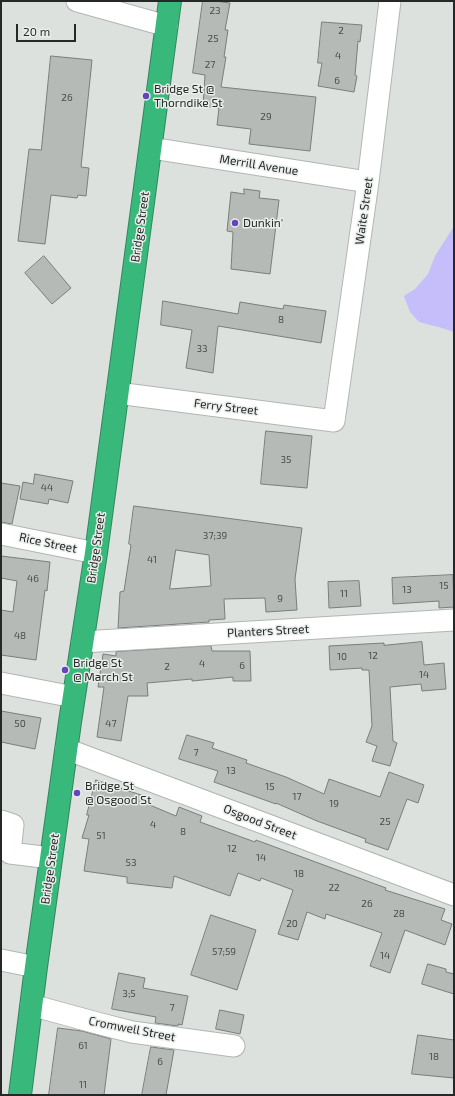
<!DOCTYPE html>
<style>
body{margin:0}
#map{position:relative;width:455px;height:1096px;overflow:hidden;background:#dce1de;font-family:"Exo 2",sans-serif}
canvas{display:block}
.frame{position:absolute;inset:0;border:2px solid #262827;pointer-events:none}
.scale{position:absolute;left:16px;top:24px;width:60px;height:18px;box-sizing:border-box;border:2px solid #262827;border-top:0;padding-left:5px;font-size:12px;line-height:14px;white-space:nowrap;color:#262827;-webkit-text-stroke:3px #e9eeeb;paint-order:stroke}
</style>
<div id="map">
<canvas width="455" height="1096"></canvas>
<div class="frame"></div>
<div class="scale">20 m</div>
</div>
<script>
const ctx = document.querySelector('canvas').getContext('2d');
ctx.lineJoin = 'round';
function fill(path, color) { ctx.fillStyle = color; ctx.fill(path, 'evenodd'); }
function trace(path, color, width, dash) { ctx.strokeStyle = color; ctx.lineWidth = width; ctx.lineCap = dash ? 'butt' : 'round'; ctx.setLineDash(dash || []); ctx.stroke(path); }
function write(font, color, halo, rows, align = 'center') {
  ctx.font = font + ' "Exo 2",sans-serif'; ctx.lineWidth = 3; ctx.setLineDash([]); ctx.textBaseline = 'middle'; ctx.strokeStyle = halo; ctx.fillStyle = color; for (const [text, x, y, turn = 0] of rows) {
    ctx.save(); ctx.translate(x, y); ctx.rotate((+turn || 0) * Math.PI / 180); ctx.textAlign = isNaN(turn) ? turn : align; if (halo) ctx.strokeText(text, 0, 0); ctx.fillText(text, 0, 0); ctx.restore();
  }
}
fill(new Path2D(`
 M 454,226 L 454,332 L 442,328 L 419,322 L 410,312 L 404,296 L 415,289 L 428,274 L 435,256 Z`), '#c5befa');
const building = new Path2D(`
 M 203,1 L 215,1 L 230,3 L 225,30 L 228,30 L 224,57 L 226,57 L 221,87 L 316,97 L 310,151 L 249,144 L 251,129 L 217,125 L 219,108 L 203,106 L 205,75 L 193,73 Z
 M 322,22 L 362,25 L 360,42 L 358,41 L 355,75 L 357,76 L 354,92 L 318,86 L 322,63 L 318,63 Z
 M 51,56 L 92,60 L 81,167 L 89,168 L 86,196 L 78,195 L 77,198 L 51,195 L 45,244 L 18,241 L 29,149 L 41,150 Z
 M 244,189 L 260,191 L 259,198 L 279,200 L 270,274 L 231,269 L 233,232 L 227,231 L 231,192 L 244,194 Z
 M 44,256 L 71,288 L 52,304 L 25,273 Z
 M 163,301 L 238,314 L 240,302 L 283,309 L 284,305 L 326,311 L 321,343 L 218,326 L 213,373 L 186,368 L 192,330 L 161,325 Z
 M 266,431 L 312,436 L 307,488 L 261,484 Z
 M 35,474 L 73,481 L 68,503 L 49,499 L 48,504 L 20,499 L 23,482 L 33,484 Z
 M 1,483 L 20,486 L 12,524 L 1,522 Z
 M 134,506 L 302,528 L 295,579 L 297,610 L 266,612 L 265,598 L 224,599 L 225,619 L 209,620 L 209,622 L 118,628 L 120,592 L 124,591 L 131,545 L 129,544 ZM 176,550 L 209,555 L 211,586 L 170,589 Z
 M 1,556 L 50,562 L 47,591 L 45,590 L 36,660 L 1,655 L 1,610 L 13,612 L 17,581 L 1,578 Z
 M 453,575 L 454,607 L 439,608 L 439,601 L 393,604 L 392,578 Z
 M 359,581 L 361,606 L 329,608 L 328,582 Z
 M 422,642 L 424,665 L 444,663 L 446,689 L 422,691 L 421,684 L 390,687 L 393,741 L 397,743 L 390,766 L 372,761 L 377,746 L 366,742 L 372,726 L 369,670 L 362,670 L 362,668 L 330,670 L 329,646 L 384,643 L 384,645 Z
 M 211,646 L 212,651 L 250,651 L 251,681 L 233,681 L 233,677 L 192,681 L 192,679 L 147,683 L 148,696 L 128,696 L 121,741 L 97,737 L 104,687 L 98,687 L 103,654 L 116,656 L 116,652 Z
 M 1,711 L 41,718 L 35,749 L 1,742 Z
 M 187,735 L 214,743 L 212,748 L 247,760 L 246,763 L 286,777 L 324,794 L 329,779 L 380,797 L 389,772 L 424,785 L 418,803 L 407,799 L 388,850 L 365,842 L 366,839 L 317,821 L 276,803 L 276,804 L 214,782 L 218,771 L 179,759 Z
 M 96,780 L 147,797 L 145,803 L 176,816 L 179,807 L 202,816 L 200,822 L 255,842 L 256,840 L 386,888 L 385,890 L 445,909 L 441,920 L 452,924 L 445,945 L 405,930 L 390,973 L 370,966 L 382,933 L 326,914 L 325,919 L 307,912 L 298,940 L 278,934 L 293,890 L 261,878 L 260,881 L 238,873 L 230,896 L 174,876 L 172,888 L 127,883 L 127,877 L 84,871 L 89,839 L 82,838 L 89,815 L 87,815 Z
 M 211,915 L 256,930 L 237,990 L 191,975 Z
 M 428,964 L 446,969 L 446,972 L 454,974 L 454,994 L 422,984 Z
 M 119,973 L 145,978 L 143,988 L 188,996 L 182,1025 L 178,1024 L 178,1026 L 155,1023 L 156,1017 L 112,1009 Z
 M 220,1010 L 244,1015 L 240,1034 L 216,1029 Z
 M 58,1028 L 82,1031 L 111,1039 L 104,1095 L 49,1095 Z
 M 418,1035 L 454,1040 L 454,1078 L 412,1074 Z
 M 151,1047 L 174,1050 L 166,1095 L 142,1095 Z`);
fill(building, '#b5bab7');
trace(building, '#797e7b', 1);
const minor = new Path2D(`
 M 77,1 L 167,26
 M 151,148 L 368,182
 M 117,393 L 334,421 L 368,182 L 390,1
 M 1,534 L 96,553
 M 82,642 L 454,620
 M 1,683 L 74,697
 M 66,749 L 454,895
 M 1,821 L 13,825 L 10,853 L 51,858
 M 1,960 L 36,967
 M 31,1005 L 97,1023 L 132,1032 L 234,1046`);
const highway = new Path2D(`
 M 20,1095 L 36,967 L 70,722 L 96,553 L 170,1`);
trace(minor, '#b1b6b3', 23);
trace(highway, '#32865e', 24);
trace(minor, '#fff', 21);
trace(highway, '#39b87c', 22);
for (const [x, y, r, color] of [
 [146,96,4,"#6445bd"],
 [235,223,4,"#6445bd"],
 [65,670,4,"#6445bd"],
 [77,793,4,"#6445bd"]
]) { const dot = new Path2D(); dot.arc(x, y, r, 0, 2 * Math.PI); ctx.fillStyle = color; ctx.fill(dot); trace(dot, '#e9eeeb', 1.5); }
write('10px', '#4a4c4b', null, [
 ["23",215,11],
 ["2",341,31],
 ["25",213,39],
 ["4",338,56],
 ["27",210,65],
 ["6",337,81],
 ["26",67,98],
 ["29",266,117],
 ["8",281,320],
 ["33",202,349],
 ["35",286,460],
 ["44",47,488],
 ["37;39",215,536],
 ["41",152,560],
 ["46",33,579],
 ["15",444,586],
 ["13",407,590],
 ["11",344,594],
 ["9",280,599],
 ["48",20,636],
 ["12",373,656],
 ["10",342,657],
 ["4",202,664],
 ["6",242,666],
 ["2",167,667],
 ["14",424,675],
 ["50",20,724],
 ["47",111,724],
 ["7",196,753],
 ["13",231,771],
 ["15",270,787],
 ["17",297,797],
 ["19",334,804],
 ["25",385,822],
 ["4",153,825],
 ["8",183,832],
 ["51",101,836],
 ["12",232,849],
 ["14",261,858],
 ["53",131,863],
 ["18",299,874],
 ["22",334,888],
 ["26",367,904],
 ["28",399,914],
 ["20",292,924],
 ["57;59",224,952],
 ["14",385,956],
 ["3;5",129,994],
 ["7",172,1008],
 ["61",83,1046],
 ["18",434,1057],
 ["6",160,1062],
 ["11",83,1085]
]);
write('12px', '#262827', '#e9eeeb', [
 ["Bridge St @",154,89],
 ["Thorndike St",154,103],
 ["Dunkin'",243,223],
 ["Bridge St",73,663],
 ["@ March St",73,677],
 ["Bridge St",85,786],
 ["@ Osgood St",85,800]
], 'left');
write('12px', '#262827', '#e9eeeb', [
 ["Merrill Avenue",259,165,9],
 ["Waite Street",364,211,-82],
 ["Bridge Street",140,227,-82],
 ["Ferry Street",226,407,7],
 ["Rice Street",48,543,12],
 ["Bridge Street",96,548,-82],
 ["Planters Street",268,631,-3],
 ["Osgood Street",260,822,21],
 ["Bridge Street",50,869,-82],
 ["Cromwell Street",132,1029,11]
]);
</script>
